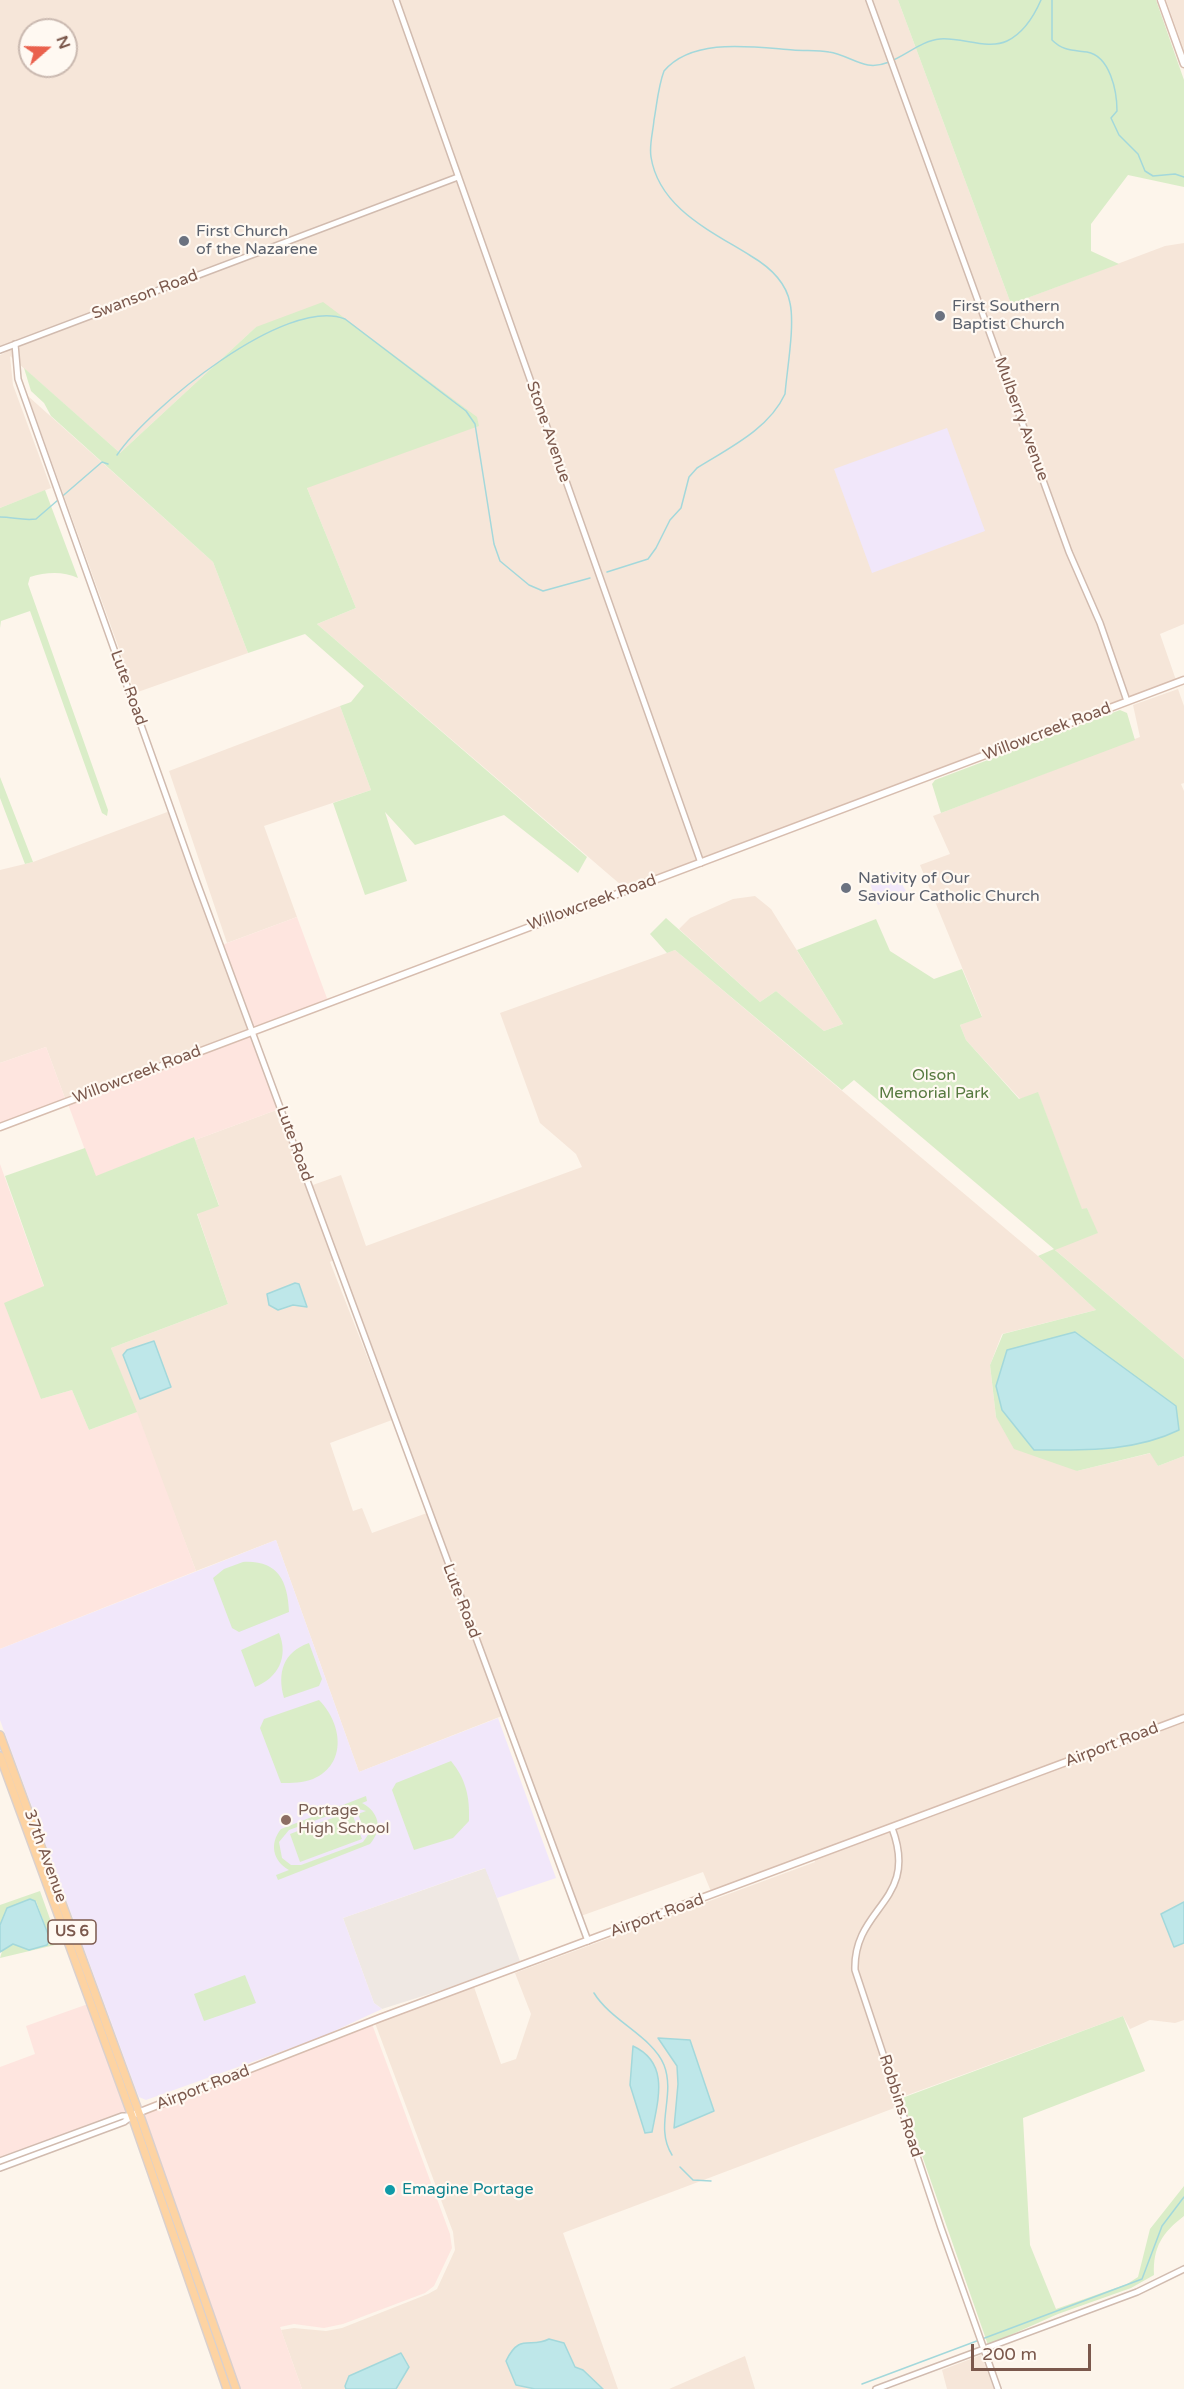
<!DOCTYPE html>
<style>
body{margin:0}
#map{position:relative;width:1184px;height:2389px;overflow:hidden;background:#fdf5eb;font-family:"Varela Round",sans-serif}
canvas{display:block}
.north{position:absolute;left:18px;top:18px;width:60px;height:60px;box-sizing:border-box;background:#fff9f2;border:2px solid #cab9b0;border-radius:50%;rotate:70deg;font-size:16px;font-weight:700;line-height:24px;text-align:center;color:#7b584c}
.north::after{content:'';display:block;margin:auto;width:21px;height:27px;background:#ea614d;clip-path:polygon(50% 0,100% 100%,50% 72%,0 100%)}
.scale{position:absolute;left:971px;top:2344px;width:120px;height:27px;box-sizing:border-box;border:3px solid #7b584c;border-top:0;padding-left:8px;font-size:18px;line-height:21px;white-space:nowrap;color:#7b584c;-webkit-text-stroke:4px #fff9f2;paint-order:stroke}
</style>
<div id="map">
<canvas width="1184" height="2389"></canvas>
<div class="north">N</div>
<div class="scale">200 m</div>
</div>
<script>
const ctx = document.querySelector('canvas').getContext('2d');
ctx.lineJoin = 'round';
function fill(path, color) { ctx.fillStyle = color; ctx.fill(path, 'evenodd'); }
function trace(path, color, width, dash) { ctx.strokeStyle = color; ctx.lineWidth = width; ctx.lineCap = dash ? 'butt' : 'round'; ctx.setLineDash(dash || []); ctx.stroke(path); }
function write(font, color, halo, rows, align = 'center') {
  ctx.font = font + ' "Varela Round",sans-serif'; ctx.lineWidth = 4.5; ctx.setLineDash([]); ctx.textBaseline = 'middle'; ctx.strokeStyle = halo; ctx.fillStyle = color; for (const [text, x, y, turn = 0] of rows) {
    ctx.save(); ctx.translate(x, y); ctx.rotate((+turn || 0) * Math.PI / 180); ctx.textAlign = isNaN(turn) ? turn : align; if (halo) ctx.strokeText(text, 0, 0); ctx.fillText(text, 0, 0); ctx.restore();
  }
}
fill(new Path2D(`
 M 0,0 L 898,0 L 1011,304 L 1165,246 L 1184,243 L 1184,624 L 1160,634 L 1177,683 L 636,887 L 621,885 L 317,624 L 356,608 L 307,488 L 256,327 L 120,453 L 10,356 L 13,385 L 51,488 L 0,508 L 0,355 L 6,352 L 0,347 ZM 30,30 L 66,30 L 66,66 L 30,66 Z
 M 1166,0 L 1184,0 L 1184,50 Z
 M 28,396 L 213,562 L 248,653 L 135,693 Z
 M 1178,689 L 1184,706 L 1184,783 L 1181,784 L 1184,791 L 1184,1359 L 1054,1249 L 1097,1233 L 1087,1208 L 1082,1210 L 1038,1093 L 1020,1099 L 966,1040 L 960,1025 L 982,1016 L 920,865 L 950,854 L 933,816 L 1140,737 L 1133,705 Z
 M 340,706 L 371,790 L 264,826 L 297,917 L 227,943 L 169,771 Z
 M 170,811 L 250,1031 L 66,1101 L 46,1047 L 0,1063 L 0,870 L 33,862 Z
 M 755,896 L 771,909 L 843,1024 L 824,1031 L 776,991 L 760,1002 L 679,929 L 690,918 L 733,899 Z
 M 675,950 L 1038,1256 L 1096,1310 L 1002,1334 L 990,1365 L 996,1417 L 1077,1471 L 1151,1453 L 1158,1466 L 1184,1456 L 1184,2020 L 1175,2023 L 1150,2020 L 1130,2029 L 1123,2016 L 902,2097 L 897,2107 L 563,2233 L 618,2389 L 302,2389 L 281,2330 L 294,2328 L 326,2331 L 342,2328 L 428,2294 L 437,2289 L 455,2250 L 453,2232 L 375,2023 L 474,1987 L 501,2064 L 516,2059 L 531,2014 L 515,1973 L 815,1862 L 814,1856 L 712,1894 L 703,1872 L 581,1916 L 310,1186 L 341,1175 L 366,1246 L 582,1167 L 576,1154 L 540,1123 L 500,1013 ZM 1042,1770 L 1043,1775 L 918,1822 L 916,1817 Z
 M 279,1109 L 335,1259 L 330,1262 L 392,1420 L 330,1443 L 353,1511 L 362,1508 L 372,1533 L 427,1513 L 502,1716 L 359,1772 L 276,1540 L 196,1571 L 111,1348 L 228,1304 L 197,1213 L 219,1205 L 195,1140 Z
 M 981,2355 L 994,2389 L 947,2389 L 942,2370 Z
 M 745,2356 L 755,2389 L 669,2389 Z`), '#f6e6d9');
fill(new Path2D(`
 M 297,917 L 328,1001 L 252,1031 L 222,945 Z
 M 251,1034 L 279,1109 L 195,1140 L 194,1137 L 95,1177 L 68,1104 Z
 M 46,1047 L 66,1101 L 0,1126 L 0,1063 Z
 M 0,1164 L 44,1287 L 41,1399 L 72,1390 L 89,1430 L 137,1412 L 196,1571 L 0,1649 Z
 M 88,2004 L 128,2114 L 0,2163 L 0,2067 L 35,2054 L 26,2026 Z
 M 372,2024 L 450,2234 L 452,2248 L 434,2286 L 425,2293 L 343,2324 L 324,2328 L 294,2324 L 280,2327 L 302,2389 L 238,2389 L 141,2113 Z`), '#fee5df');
fill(new Path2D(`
 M 486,1868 L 520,1961 L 445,1989 L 382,2009 L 374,2003 L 343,1918 Z`), '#efe8e3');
fill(new Path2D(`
 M 947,428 L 985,531 L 872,573 L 834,469 Z
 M 895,872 L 906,891 L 878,905 L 869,881 Z
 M 276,1540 L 359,1772 L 498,1718 L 556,1878 L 497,1898 L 485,1868 L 343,1918 L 374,2003 L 382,2009 L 319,2038 L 146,2100 L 139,2097 L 135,2087 L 0,1720 L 0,1649 Z`), '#f1e7fa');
fill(new Path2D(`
 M 898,0 L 1156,0 L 1184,80 L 1184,187 L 1128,175 L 1091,224 L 1091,251 L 1119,264 L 1011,304 Z
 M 323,302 L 477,417 L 479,426 L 307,488 L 356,608 L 317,624 L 587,857 L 578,873 L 504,815 L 415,845 L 385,812 L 407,881 L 365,895 L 333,803 L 371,790 L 340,706 L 351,702 L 364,686 L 305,634 L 248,653 L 213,562 L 51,416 L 44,403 L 31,391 L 24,368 L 120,453 L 256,327 Z
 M 45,490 L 78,578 C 63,571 46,572 30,577 L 28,584 L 108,810 L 107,816 L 102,813 L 30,611 L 1,621 L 0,628 L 0,508 Z
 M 1120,710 L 1127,713 L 1135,740 L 941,813 L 932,784 L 935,780 Z
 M 0,777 L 33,862 L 25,864 L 0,798 Z
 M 666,918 L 760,1002 L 776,991 L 824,1031 L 843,1024 L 797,950 L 876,919 L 890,951 L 934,979 L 962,969 L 982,1017 L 960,1025 L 966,1040 L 1019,1099 L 1038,1092 L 1082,1209 L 1087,1208 L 1098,1233 L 1055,1250 L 1184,1359 L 1184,1456 L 1158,1466 L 1150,1453 L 1077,1471 L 1014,1449 L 996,1417 L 990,1365 L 1003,1334 L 1096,1310 L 1038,1256 L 1054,1249 L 854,1080 L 842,1090 L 675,950 L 667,953 L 650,934 Z
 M 194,1137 L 219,1206 L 197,1214 L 228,1304 L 111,1348 L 137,1412 L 89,1430 L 72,1390 L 41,1399 L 4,1303 L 44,1286 L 5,1176 L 85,1148 L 96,1176 Z
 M 243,1562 C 277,1560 288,1580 289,1612 L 239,1632 L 232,1628 L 213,1578 L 224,1569 Z
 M 279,1633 C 289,1657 278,1678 255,1687 L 241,1650 Z
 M 309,1643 L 322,1679 L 319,1686 L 284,1698 C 277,1673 283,1652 309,1643 Z
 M 319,1700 C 342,1723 348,1764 313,1779 C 303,1783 292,1783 281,1783 L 260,1728 L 264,1719 Z
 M 451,1761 C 466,1779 470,1797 469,1821 L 453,1838 L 414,1850 L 392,1790 L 396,1783 Z
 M 366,1796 L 367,1801 L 362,1803 C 379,1812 383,1829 370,1844 L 278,1880 L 276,1875 L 289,1870 C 273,1861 269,1844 281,1829 ZM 352,1807 L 366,1811 L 358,1814 L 365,1832 L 372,1829 L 363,1842 L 301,1865 L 291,1865 L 282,1858 L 279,1842 L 289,1830 Z
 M 351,1811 L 362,1839 L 300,1862 L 290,1834 Z
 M 40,1891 L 59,1944 L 0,1958 L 3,1948 L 13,1944 L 29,1950 L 47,1945 L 50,1939 L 36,1901 L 7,1908 L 0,1925 L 0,1905 Z
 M 245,1975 L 256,2003 L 204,2021 L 194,1994 Z
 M 1123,2016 L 1145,2071 L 1023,2118 L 1030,2245 L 1056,2309 L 1127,2284 L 1138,2277 L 1150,2229 L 1184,2186 L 1184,2216 C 1162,2233 1153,2247 1154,2275 L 1131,2288 L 1058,2314 L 988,2345 L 902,2098 Z`), '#daedc8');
const water = new Path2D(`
 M 295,1283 L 299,1284 L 307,1307 L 293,1305 L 278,1310 L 269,1305 L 267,1294 Z
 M 1075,1332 L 1176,1406 L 1179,1430 C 1134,1452 1084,1450 1034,1450 L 1002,1410 L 996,1386 L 1007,1350 Z
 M 154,1341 L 171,1387 L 140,1399 L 123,1355 L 127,1350 Z
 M 30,1899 L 35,1901 L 50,1939 L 47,1945 L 29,1950 L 13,1944 L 0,1952 L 0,1925 L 7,1908 Z
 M 1184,1902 L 1184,1943 L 1174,1947 L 1161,1914 Z
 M 658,2038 L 690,2040 L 714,2111 L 674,2128 L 678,2084 L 677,2066 Z
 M 633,2046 C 670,2063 658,2100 652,2132 L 645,2133 L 630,2085 Z
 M 549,2339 L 564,2343 L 575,2367 L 583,2370 L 603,2389 L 535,2389 L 516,2385 L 506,2361 C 520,2332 530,2349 549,2339 Z
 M 401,2353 L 409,2367 L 396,2389 L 346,2389 L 345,2386 L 349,2376 Z`);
fill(water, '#bee7e9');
trace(water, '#a3d8db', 1.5);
trace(new Path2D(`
 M 1052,0 L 1052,40 C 1063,51 1072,50 1087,52 C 1110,56 1117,91 1117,111 L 1111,118 L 1119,135 L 1138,154 L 1145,171 L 1153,176 L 1175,174 L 1184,177
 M 117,455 C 148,409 286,295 345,319 L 466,411 L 475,424 L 494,544 L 500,561 L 529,585 L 543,591 L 590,578
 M 0,517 C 13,517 23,521 36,519 L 102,462 L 108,464
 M 607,572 L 648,559 L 656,548 L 670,520 L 681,508 L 689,477 L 697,468 C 729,448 769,429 785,394 C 787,369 795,326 790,303 C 786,282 768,266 751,256 C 711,231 659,208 651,157 C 649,145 653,132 654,120 C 657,104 658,87 664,71 C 693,37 753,47 793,50 C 805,51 818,50 829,52 C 843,54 856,63 868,65 C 894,69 915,41 940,39 C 961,37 988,50 1007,41 C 1024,33 1034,16 1041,0
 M 594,1993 C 611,2021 653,2037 664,2065 C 676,2096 654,2126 672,2155
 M 680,2167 L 693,2180 L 711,2181
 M 862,2384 L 1142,2279 L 1162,2226 L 1184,2197`), '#a3d8db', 1.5);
const tertiary = new Path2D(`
 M 396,0 L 701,863
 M 869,0 L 1069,552 L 1100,623 L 1127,701
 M 15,344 L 18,379 L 196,880 L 588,1941
 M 0,350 L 458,177
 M 892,1828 C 920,1902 853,1906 855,1970 L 941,2228 L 998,2389
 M 0,2161 L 122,2116 L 130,2116
 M 0,2168 L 124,2122 L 132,2116
 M 876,2389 L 1137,2292 L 1184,2269`);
const secondary = new Path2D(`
 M 1161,0 L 1184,64
 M 0,1127 L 1184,680
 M 135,2114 L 380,2018 L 1184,1718`);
const primary = new Path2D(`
 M 0,1735 L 139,2113 L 236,2389
 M 0,1756 L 132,2116 L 227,2389`);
trace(tertiary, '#d1bbaf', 8);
trace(secondary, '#d7bdaf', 9);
trace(primary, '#dad0cd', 10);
trace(tertiary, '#fff', 5);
trace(secondary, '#fff', 6);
trace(primary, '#fdd3a2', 7);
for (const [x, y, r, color] of [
 [184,241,6,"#6b7280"],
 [940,316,6,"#6b7280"],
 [846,888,6,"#6b7280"],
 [286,1820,6,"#8d6e63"],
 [390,2190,6,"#0f9aa8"]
]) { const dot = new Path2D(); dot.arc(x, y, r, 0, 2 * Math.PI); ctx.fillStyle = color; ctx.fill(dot); trace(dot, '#fff9f2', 2); }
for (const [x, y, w] of [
 [72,1932,48]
]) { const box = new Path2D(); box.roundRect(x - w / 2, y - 12, w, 24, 4.5); ctx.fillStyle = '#fff9f2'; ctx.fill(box); trace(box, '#7b584c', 1.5); }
write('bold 15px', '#7b584c', null, [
 ["US 6",72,1932]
]);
write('16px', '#5b616d', '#fff9f2', [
 ["First Church",196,232],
 ["of the Nazarene",196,250],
 ["First Southern",952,307],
 ["Baptist Church",952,325],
 ["Nativity of Our",858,879],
 ["Saviour Catholic Church",858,897]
], 'left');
write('16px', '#7b584c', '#fff9f2', [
 ["Swanson Road",145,295,-21],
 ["Mulberry Avenue",1021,419,70],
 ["Stone Avenue",548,432,71],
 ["Lute Road",128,688,70],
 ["Willowcreek Road",1047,732,-21],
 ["Willowcreek Road",592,903,-20],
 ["Willowcreek Road",137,1075,-21],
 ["Lute Road",294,1144,70],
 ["Lute Road",461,1601,69],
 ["Airport Road",1112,1745,-21],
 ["37th Avenue",45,1856,70],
 ["Airport Road",657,1916,-20],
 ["Airport Road",203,2088,-21],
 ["Robbins Road",900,2106,72]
]);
write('16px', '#577a40', '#fff9f2', [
 ["Olson",934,1076],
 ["Memorial Park",934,1094]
]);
write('16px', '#785e54', '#fff9f2', [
 ["Portage",298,1811],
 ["High School",298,1829]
], 'left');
write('16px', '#0d838f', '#fff9f2', [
 ["Emagine Portage",402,2190]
], 'left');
</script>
